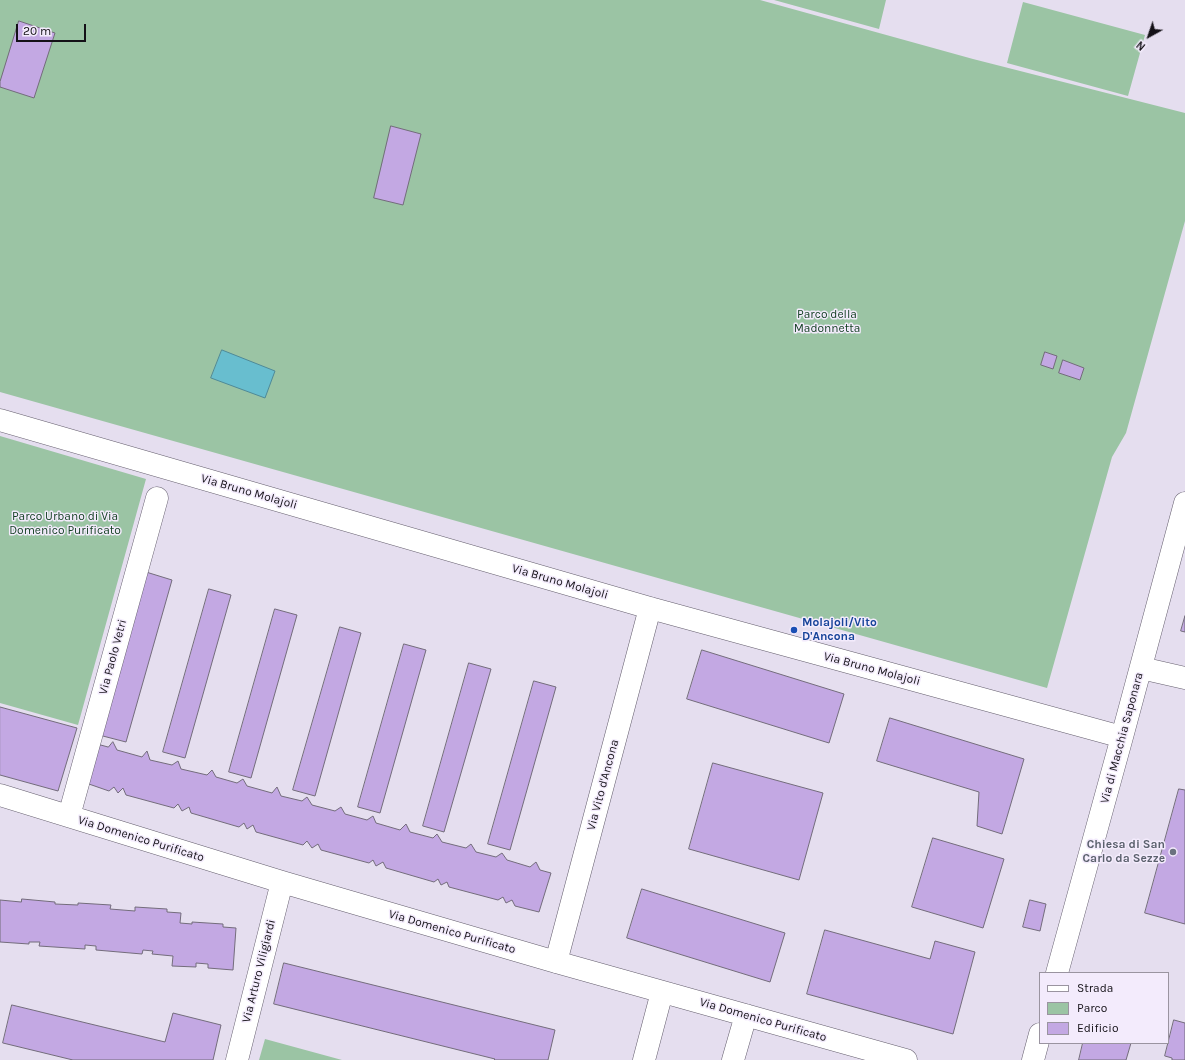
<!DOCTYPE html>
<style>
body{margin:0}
#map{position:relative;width:1185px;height:1060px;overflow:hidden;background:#e5deef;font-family:Karla,sans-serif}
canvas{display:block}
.legend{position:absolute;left:1039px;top:972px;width:130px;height:72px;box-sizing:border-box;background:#f3ebfc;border:1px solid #9a94a0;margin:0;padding:5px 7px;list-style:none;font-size:12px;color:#141117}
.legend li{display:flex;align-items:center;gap:8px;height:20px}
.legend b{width:20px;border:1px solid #9a94a0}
.north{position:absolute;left:1129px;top:16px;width:40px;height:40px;-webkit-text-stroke:3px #f3ebfc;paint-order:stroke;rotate:220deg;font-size:11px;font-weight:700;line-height:16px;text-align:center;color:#141117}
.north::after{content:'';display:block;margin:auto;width:14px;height:18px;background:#141117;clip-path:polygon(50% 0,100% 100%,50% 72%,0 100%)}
.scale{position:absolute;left:16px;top:24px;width:70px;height:18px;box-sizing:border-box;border:2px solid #141117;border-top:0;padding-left:5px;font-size:12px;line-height:14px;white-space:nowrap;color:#141117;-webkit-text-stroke:3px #f3ebfc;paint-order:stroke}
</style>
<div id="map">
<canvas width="1185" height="1060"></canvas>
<ul class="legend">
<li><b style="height:5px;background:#fff"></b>Strada</li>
<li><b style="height:11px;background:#9bc4a4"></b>Parco</li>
<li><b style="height:11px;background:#c3a8e3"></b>Edificio</li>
</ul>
<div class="north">N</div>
<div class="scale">20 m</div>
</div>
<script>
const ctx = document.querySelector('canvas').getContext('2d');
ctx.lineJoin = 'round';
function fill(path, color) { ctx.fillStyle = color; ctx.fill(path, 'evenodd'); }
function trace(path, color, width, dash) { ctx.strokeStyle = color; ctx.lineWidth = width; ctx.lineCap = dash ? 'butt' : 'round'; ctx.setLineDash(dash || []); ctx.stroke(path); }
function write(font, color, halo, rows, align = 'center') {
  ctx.font = font + ' Karla,sans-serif'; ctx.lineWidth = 3; ctx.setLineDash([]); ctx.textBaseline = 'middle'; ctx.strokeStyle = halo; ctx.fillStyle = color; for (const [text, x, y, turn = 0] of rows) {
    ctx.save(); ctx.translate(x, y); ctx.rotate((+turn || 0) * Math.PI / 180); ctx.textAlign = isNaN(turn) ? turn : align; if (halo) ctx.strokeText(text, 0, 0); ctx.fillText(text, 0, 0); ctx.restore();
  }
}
fill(new Path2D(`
 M 0,0 L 760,0 L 973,59 L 1185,113 L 1185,221 L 1126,433 L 1112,457 L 1047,688 L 0,392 Z
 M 774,0 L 886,0 L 879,29 Z
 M 1023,2 L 1145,35 L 1128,96 L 1007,63 Z
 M 0,436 L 146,479 L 78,725 L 0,703 Z
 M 265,1039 L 342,1060 L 259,1060 Z`), '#9bc4a4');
const water = new Path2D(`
 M 222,350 L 275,371 L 265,398 L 211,378 Z`);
fill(water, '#68becf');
trace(water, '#4f8a98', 1);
const building = new Path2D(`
 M 19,21 L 55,33 L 34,98 L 0,87 L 0,82 Z
 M 391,126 L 421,134 L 403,205 L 374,198 Z
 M 1045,352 L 1057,356 L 1053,369 L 1041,365 Z
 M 1063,360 L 1084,368 L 1080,380 L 1059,373 Z
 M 146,572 L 172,580 L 126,742 L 99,735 Z
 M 209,589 L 231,595 L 185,758 L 163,752 Z
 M 275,609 L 297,615 L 251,778 L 229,772 Z
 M 1185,616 L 1185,632 L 1181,631 Z
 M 340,627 L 361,633 L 315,796 L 293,790 Z
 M 404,644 L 426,650 L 380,813 L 358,807 Z
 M 702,650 L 844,694 L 829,743 L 687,699 Z
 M 469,663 L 491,669 L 444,832 L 423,826 Z
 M 534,681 L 556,687 L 510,850 L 488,844 Z
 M 0,707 L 77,728 L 58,791 L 0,775 Z
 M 890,718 L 1024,759 L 1002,834 L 977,826 L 979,792 L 877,761 Z
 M 113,742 L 117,750 L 142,757 L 147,751 L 150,760 L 172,765 L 178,761 L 181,769 L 207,775 L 212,770 L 216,777 L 237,783 L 243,779 L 247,786 L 272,793 L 277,787 L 281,796 L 302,801 L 307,797 L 312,805 L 335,811 L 341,807 L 345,814 L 367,820 L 373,816 L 376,823 L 400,830 L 406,824 L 410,832 L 433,838 L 437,834 L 442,842 L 466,848 L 471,844 L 476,852 L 496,857 L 502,853 L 507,860 L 530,867 L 536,862 L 540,870 L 551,873 L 539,912 L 515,906 L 512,900 L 506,903 L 503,897 L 498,900 L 449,887 L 447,882 L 441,885 L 438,879 L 434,882 L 386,868 L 383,862 L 376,866 L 373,860 L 369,863 L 321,850 L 318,844 L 312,848 L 307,841 L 303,845 L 256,832 L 253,825 L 247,829 L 244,823 L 239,827 L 191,813 L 189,807 L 182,811 L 178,804 L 174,808 L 126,795 L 123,788 L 118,793 L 114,787 L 109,791 L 86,783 L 97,744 L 108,747 Z
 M 713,763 L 823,793 L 799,880 L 689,849 Z
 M 1179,789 L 1185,790 L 1185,924 L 1145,913 Z
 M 933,838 L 1004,859 L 983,928 L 912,907 Z
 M 642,889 L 785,933 L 770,982 L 627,938 Z
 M 22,899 L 55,902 L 55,904 L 78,905 L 78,903 L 111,905 L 110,909 L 135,911 L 135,907 L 167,909 L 167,912 L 181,913 L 180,923 L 192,924 L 192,922 L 223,924 L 223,927 L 236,928 L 233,970 L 208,968 L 208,964 L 196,963 L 196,967 L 172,966 L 173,956 L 152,954 L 153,951 L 143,950 L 142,954 L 96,950 L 96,946 L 85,945 L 85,949 L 39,946 L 40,942 L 29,942 L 29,944 L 0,942 L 0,900 L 21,902 Z
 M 1030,900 L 1046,904 L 1040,931 L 1023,927 Z
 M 825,930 L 930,959 L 935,941 L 975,952 L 953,1034 L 807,994 Z
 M 284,963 L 555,1030 L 548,1060 L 494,1060 L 495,1059 L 274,1004 Z
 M 12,1005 L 165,1042 L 173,1013 L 221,1025 L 213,1060 L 73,1060 L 3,1043 Z
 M 1174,1020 L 1185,1023 L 1185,1060 L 1172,1060 L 1172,1058 L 1165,1056 Z
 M 1083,1043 L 1131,1043 L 1126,1060 L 1079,1060 Z`);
fill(building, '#c3a8e3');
trace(building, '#736c7b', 1);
const minor = new Path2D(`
 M 0,420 L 650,608 L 1122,737
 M 1141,668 L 1185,678
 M 0,795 L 282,882 L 556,962 L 906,1060
 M 69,816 L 157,498
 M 556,962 L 650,608
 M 1057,973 L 1122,737 L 1185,503
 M 237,1060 L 282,882
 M 644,1060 L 662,992
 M 733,1060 L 746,1015
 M 1033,1060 L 1040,1034`);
trace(minor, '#655f6e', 23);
trace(minor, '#fff', 22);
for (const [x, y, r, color] of [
 [794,630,4,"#1a4fb4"],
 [1173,852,4,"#6b7280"]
]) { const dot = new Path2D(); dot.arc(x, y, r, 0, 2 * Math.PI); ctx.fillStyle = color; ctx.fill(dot); trace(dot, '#f3ebfc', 1.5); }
write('12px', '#154124', '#f3ebfc', [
 ["Parco della",827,315],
 ["Madonnetta",827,329],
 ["Parco Urbano di Via",65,517],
 ["Domenico Purificato",65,531]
]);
write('12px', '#141117', '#f3ebfc', [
 ["Via Bruno Molajoli",249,492,16],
 ["Via Bruno Molajoli",560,582,16],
 ["Via Paolo Vetri",113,657,-75],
 ["Via Bruno Molajoli",872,669,15],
 ["Via di Macchia Saponara",1122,738,-75],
 ["Via Vito d'Ancona",603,785,-75],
 ["Via Domenico Purificato",141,839,17],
 ["Via Domenico Purificato",452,932,16],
 ["Via Arturo Viligiardi",259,971,-76],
 ["Via Domenico Purificato",763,1020,16]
]);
write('bold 12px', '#164399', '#f3ebfc', [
 ["Molajoli/Vito",802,623],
 ["D'Ancona",802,637]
], 'left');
write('bold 12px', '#5b616d', '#f3ebfc', [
 ["Chiesa di San",1165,845],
 ["Carlo da Sezze",1165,859]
], 'right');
</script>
